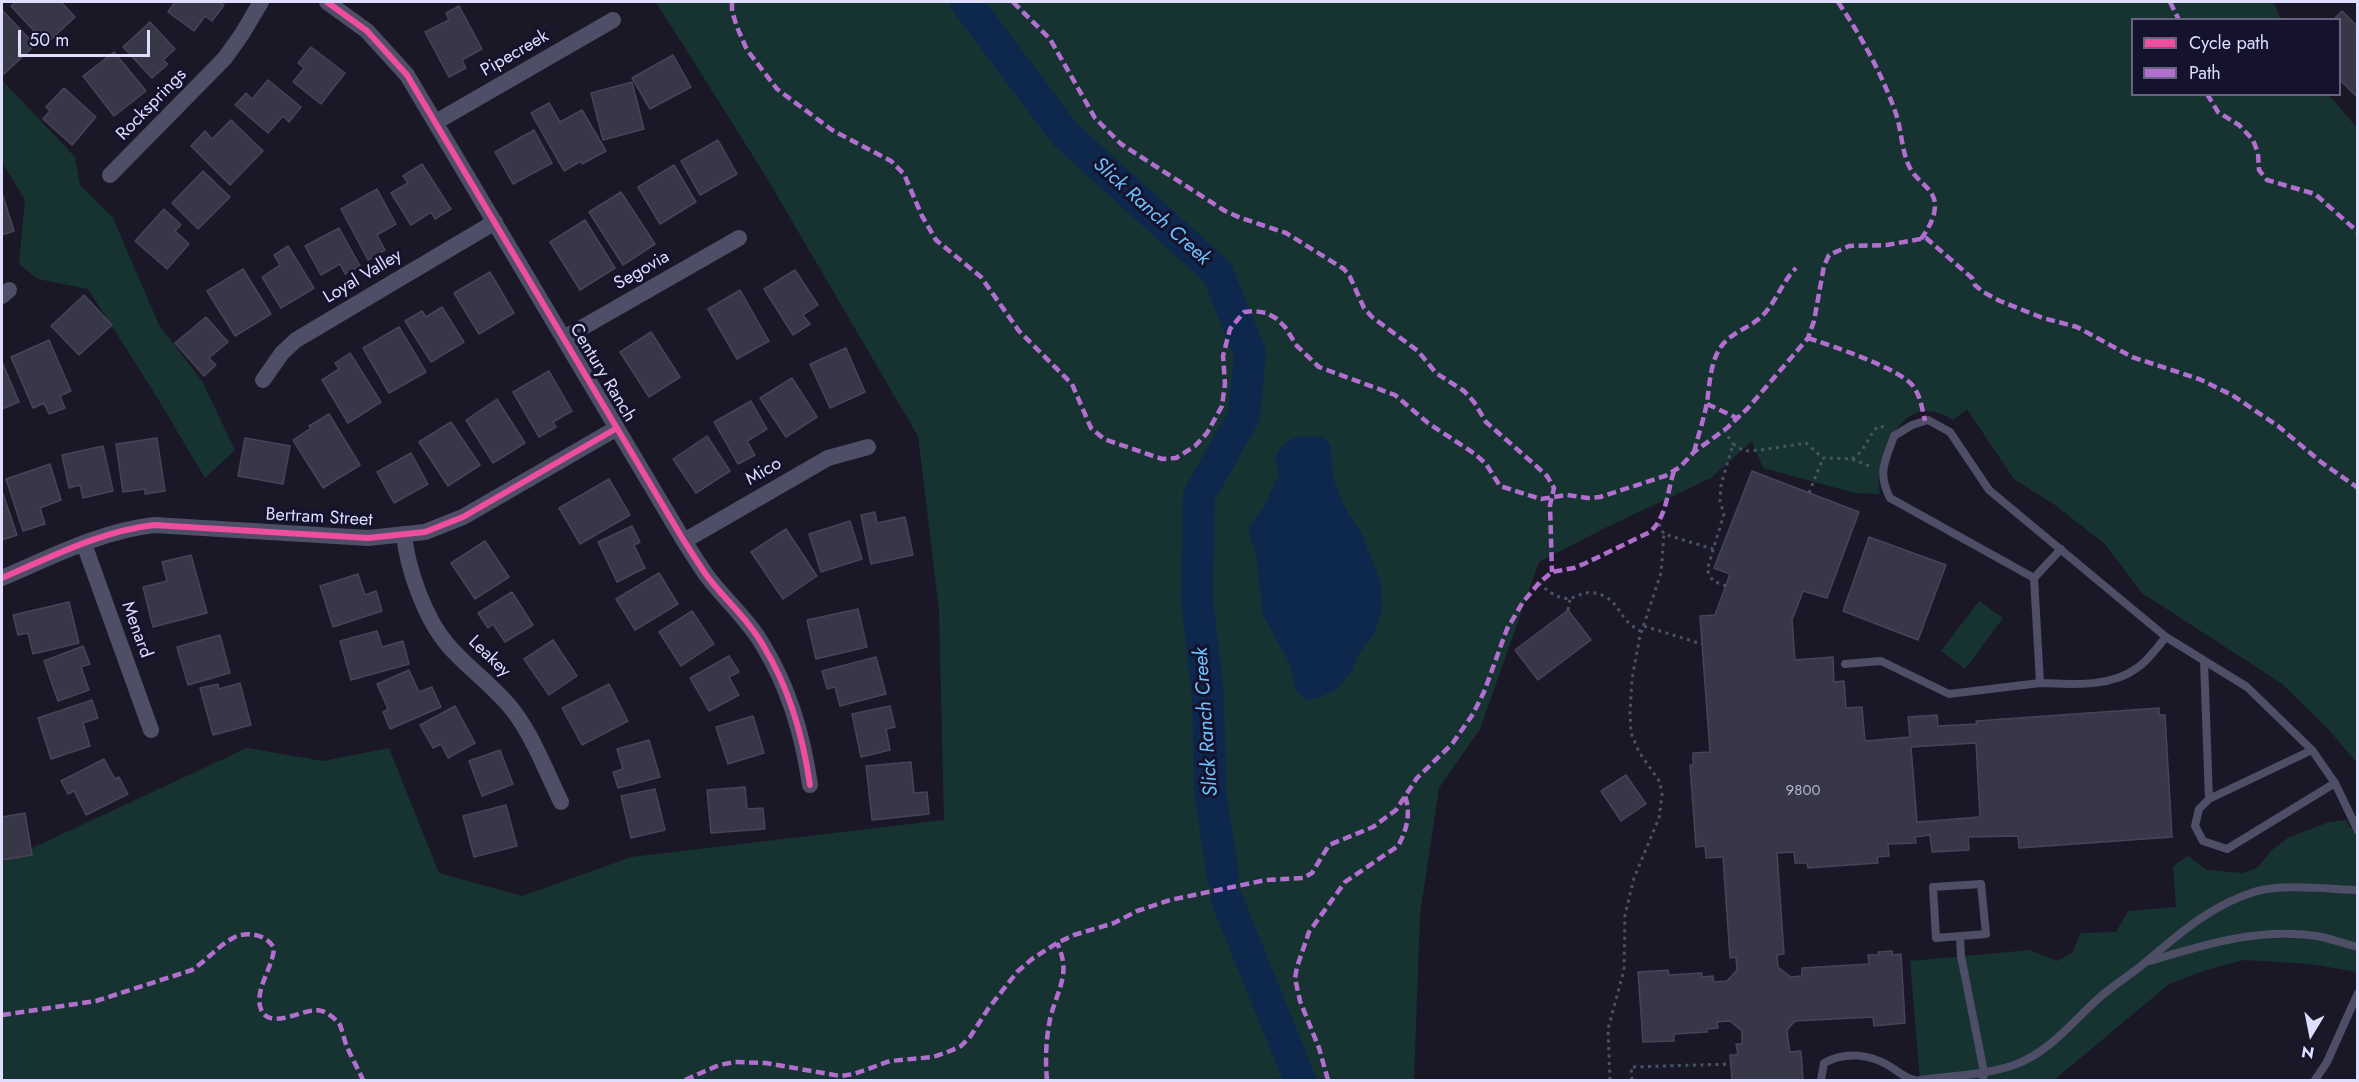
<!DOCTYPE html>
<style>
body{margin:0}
#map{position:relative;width:2359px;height:1082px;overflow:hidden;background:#1a1827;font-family:Jost,sans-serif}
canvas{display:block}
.frame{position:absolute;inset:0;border:3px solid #dfdeff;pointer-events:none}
.legend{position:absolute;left:2131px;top:18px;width:210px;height:78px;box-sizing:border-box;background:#15122d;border:2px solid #666481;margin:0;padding:8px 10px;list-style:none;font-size:18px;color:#dfdeff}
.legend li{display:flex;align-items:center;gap:12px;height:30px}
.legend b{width:30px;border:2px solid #666481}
.north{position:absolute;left:2281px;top:1004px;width:60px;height:60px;-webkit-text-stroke:4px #15122d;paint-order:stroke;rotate:190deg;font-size:16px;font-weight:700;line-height:24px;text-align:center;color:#dfdeff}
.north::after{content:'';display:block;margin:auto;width:21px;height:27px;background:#dfdeff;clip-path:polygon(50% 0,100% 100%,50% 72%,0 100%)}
.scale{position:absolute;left:18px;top:30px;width:132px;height:27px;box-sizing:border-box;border:3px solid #dfdeff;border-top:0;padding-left:8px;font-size:18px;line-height:21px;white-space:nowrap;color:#dfdeff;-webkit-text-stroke:4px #15122d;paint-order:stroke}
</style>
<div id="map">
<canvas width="2359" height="1082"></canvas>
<div class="frame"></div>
<ul class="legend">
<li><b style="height:8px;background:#ef4d9e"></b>Cycle path</li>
<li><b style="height:8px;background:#b36fd0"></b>Path</li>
</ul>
<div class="north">N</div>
<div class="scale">50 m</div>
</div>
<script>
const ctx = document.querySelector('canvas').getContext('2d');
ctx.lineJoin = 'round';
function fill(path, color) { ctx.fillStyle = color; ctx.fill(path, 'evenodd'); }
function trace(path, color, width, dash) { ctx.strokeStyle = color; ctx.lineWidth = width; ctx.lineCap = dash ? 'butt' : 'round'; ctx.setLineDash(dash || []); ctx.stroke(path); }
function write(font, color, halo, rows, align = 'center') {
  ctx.font = font + ' Jost,sans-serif'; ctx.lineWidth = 6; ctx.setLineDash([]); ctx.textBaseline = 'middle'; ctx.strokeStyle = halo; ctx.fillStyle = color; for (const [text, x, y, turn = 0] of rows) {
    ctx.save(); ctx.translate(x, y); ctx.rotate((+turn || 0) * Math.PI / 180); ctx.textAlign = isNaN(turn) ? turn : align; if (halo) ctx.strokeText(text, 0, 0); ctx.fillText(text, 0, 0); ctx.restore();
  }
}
fill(new Path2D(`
 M 656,2 L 2273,2 L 2281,19 L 2132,20 L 2132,94 L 2329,95 L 2357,128 L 2357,763 L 2328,729 L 2281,683 L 2142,593 L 2105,544 L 2055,505 L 2014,479 L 1967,409 L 1953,420 C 1918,398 1897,420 1885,452 C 1880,467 1877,478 1880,494 L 1855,493 L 1763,468 L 1752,441 L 1711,478 L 1605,528 L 1539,562 L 1480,729 L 1439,788 L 1420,914 L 1414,1080 L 2,1080 L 2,862 L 247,748 L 323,761 L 389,748 L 439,873 L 522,896 L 631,857 L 944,820 L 939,610 L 918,436 L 765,175 Z
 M 2,80 L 75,157 L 80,185 L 113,218 L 159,325 L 202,381 L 235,450 L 205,478 L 152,389 L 88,289 L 38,279 L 19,264 L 25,200 L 2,162 Z
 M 1979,601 L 2003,618 L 1965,669 L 1941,651 Z
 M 2347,820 L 2350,828 L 2357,825 L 2357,972 L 2310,964 L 2244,960 L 2203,971 L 2169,984 L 2054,1080 L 1920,1080 L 1910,961 L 2030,950 L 2057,961 L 2072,953 L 2081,933 L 2116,932 L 2128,911 L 2176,907 L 2173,866 L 2188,856 L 2207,870 L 2243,873 L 2257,868 L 2273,849 L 2288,838 L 2329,822 Z`), '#163332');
fill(new Path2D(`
 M 1318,436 L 1327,440 L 1331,448 L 1333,478 L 1344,506 L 1361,532 L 1381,583 L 1382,609 L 1374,634 L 1358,655 L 1352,671 L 1338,688 L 1321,697 L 1308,700 L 1298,694 L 1294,684 L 1291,666 L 1263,615 L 1256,553 L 1249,534 L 1249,526 L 1264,507 L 1279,474 L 1275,458 L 1278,451 L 1285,443 L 1297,437 Z`), '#0e284d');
trace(new Path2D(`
 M 966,2 L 1065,134 L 1217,272 L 1250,353 L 1244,416 L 1199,495 L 1197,599 L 1208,697 L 1210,791 L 1223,877
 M 1227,900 L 1300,1080`), '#0e284d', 32);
const building = new Path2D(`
 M 16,2 L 61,2 L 75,17 L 46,44 L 11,6 Z
 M 175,2 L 218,2 L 224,5 L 212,21 L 205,16 L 194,31 L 168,12 Z
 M 459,6 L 482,49 L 462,60 L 466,68 L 449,77 L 425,32 L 449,20 L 446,13 Z
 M 2,10 L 35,45 L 4,74 L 2,72 Z
 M 2342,11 L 2358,27 L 2358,98 L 2340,80 L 2340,20 L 2333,20 Z
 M 150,22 L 175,49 L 163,60 L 168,64 L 152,78 L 123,47 Z
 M 311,47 L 345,73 L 321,104 L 293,82 L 304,68 L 298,63 Z
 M 114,52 L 146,91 L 114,116 L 83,76 Z
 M 673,55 L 691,87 L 650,109 L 632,78 Z
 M 268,80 L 301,107 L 289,122 L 283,116 L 268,133 L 235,105 L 246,93 L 252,99 Z
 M 632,82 L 644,129 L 603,140 L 591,93 Z
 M 64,88 L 96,117 L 72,145 L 43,119 L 50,111 L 46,107 Z
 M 549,103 L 560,122 L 582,110 L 606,151 L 582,164 L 581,161 L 564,171 L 531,113 Z
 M 231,120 L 263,151 L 230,185 L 191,146 L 205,131 L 212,139 Z
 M 534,130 L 552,163 L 513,184 L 495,152 Z
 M 718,140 L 737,174 L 700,195 L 681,161 Z
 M 422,164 L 451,209 L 435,219 L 431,212 L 411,225 L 391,193 L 408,183 L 403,176 Z
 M 674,165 L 696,202 L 660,224 L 638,187 Z
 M 203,171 L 230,197 L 198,229 L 172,203 Z
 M 377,189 L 396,224 L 377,235 L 385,250 L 368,260 L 341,209 Z
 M 621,192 L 655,244 L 623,265 L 589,212 Z
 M 2,193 L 14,231 L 2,235 Z
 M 164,209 L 181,225 L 175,231 L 189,244 L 167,269 L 135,241 Z
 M 585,220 L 615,268 L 580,290 L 550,242 Z
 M 339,228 L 360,266 L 345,274 L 340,264 L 321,275 L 305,246 Z
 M 288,246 L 314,288 L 281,308 L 262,277 L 280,265 L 274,255 Z
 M 243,269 L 271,314 L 235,336 L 207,291 Z
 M 795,270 L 818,305 L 803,315 L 810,324 L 793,335 L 764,289 Z
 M 490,272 L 514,313 L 479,334 L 454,293 Z
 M 740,290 L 769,341 L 737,359 L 708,309 Z
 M 84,295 L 112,325 L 79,355 L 51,326 Z
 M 442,307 L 464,342 L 431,362 L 405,321 L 422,311 L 426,317 Z
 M 206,317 L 228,342 L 209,358 L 216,365 L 204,376 L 175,343 Z
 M 399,327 L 426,372 L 389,393 L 363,348 Z
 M 651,332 L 680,377 L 649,397 L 620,352 Z
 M 49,340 L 71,391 L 60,396 L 65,408 L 49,414 L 44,403 L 33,408 L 11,357 Z
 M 846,348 L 865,392 L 830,408 L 810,364 Z
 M 350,353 L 381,402 L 348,423 L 322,380 L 339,369 L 335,363 Z
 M 2,362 L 19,402 L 2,409 Z
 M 549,371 L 572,411 L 553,422 L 556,427 L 539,437 L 513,392 Z
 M 792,378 L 817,417 L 786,437 L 760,398 Z
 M 497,399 L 525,443 L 493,463 L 466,420 Z
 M 751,401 L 767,429 L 747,441 L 755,455 L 738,464 L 714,422 Z
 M 329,414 L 360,465 L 323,488 L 293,440 L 311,428 L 309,426 Z
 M 451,422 L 480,465 L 448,486 L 419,442 Z
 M 707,436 L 730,471 L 696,493 L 673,459 Z
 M 157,438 L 165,491 L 145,494 L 145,489 L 123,492 L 116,444 Z
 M 245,438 L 290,446 L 283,484 L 238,476 Z
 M 103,446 L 113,491 L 83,498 L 80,485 L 69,488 L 62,455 Z
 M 411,453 L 428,484 L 394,503 L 377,472 Z
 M 50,464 L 61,500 L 40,508 L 45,524 L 23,531 L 6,479 Z
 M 1752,471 L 1859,512 L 1827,598 L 1803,591 L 1792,620 L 1795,660 L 1833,657 L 1834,682 L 1844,681 L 1846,708 L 1862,707 L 1865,741 L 1910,737 L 1908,717 L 1937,715 L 1938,726 L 1977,724 L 1976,721 L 2159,708 L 2159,715 L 2165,715 L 2172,837 L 2019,848 L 2018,836 L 1968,837 L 1969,850 L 1932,852 L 1930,835 L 1915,837 L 1916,843 L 1888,844 L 1889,856 L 1877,857 L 1878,863 L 1808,868 L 1807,863 L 1795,863 L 1794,852 L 1777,853 L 1784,954 L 1777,955 L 1778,967 L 1791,977 L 1802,976 L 1802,968 L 1869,964 L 1868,955 L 1879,955 L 1878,952 L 1892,951 L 1892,955 L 1901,954 L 1905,1023 L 1874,1026 L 1873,1017 L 1795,1021 L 1787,1030 L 1788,1041 L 1790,1052 L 1801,1051 L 1803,1080 L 1732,1080 L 1730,1055 L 1738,1055 L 1736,1044 L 1742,1044 L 1742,1031 L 1730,1021 L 1717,1022 L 1718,1028 L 1707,1029 L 1707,1032 L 1674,1034 L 1674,1041 L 1643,1042 L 1638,972 L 1668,970 L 1669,975 L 1702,973 L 1702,977 L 1713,976 L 1714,982 L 1727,981 L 1737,970 L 1736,957 L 1730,958 L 1723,857 L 1706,858 L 1705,846 L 1696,847 L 1690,765 L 1693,765 L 1693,753 L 1710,752 L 1700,616 L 1715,615 L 1730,574 L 1714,568 ZM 1976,743 L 1980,817 L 1917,822 L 1911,747 Z
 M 609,479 L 630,515 L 580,544 L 559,508 Z
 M 2,491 L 17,535 L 2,540 Z
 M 875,512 L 877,523 L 905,517 L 913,555 L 871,564 L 861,515 Z
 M 850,521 L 862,559 L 821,572 L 809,534 Z
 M 632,526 L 640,542 L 634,545 L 645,568 L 617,582 L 598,542 Z
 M 786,529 L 817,576 L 783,599 L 751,552 Z
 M 1869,537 L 1946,565 L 1918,640 L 1843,611 Z
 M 485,541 L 509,577 L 475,599 L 451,563 Z
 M 191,555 L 207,613 L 153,627 L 143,587 L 167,581 L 162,562 Z
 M 659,573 L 678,604 L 635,630 L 616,599 Z
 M 358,574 L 365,595 L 376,591 L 382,611 L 333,627 L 320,586 Z
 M 512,592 L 533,625 L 505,642 L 493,624 L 488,628 L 478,613 Z
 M 69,602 L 79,643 L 33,654 L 28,633 L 18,635 L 13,615 Z
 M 858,609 L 867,647 L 816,659 L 807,620 Z
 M 1568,610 L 1591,640 L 1538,680 L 1515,650 Z
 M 692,611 L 714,644 L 681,666 L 659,632 Z
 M 377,631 L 382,647 L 403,641 L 409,664 L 351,680 L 340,641 Z
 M 220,635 L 230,673 L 188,685 L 177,647 Z
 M 553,640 L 577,676 L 549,695 L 524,659 Z
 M 83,646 L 90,664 L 81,667 L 89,690 L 58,701 L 44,661 Z
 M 729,656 L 739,672 L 729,677 L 739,695 L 709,711 L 690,678 Z
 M 876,657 L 886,694 L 840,706 L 835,687 L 827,689 L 822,671 Z
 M 409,670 L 419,692 L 432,687 L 441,707 L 390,729 L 383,712 L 388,709 L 377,684 Z
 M 240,683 L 251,725 L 213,735 L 200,688 L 218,684 L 219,689 Z
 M 609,684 L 628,721 L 582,745 L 562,708 Z
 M 92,700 L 98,718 L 83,723 L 90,746 L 51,759 L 38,718 Z
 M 455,706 L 475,743 L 448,758 L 441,744 L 433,748 L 420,725 Z
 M 890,706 L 895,727 L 886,729 L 890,750 L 861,757 L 852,714 Z
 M 753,716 L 764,753 L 728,764 L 716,727 Z
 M 649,740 L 660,777 L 618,788 L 613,772 L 623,769 L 617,749 Z
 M 500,750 L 513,784 L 482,796 L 469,761 Z
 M 104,759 L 115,779 L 119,777 L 128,794 L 86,815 L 74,791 L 68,794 L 61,781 Z
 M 911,762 L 914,793 L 927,792 L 929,814 L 872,820 L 866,766 Z
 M 1626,775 L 1646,804 L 1621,821 L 1601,791 Z
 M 745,787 L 747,809 L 763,808 L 765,829 L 711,833 L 707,790 Z
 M 655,789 L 665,830 L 631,838 L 621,796 Z
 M 506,805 L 517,846 L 474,857 L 463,816 Z
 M 25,813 L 32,855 L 2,860 L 2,817 Z`);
fill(building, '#383748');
trace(building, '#474359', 1.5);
trace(new Path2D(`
 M 1724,430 L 1733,444
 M 1852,459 C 1868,449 1869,432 1879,426 L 1884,427
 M 1809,493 L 1823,458
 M 1659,524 L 1664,534 L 1713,549
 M 1539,583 C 1575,617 1575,582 1604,596 C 1616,602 1619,612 1627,621 C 1631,625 1636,629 1642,632
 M 1726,586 L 1713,581 L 1707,570 L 1724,514 L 1720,501 L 1721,485 L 1733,444 L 1744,451 L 1761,450 L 1806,443 L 1823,458 L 1852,459 L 1872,467
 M 1568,610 L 1570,599
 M 1644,626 L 1702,644
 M 1610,1080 L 1608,1029 L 1624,970 L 1625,915 L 1634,878 L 1659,818 L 1662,795 L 1660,782 L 1639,752 L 1631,733 L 1630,713 L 1632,679 L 1640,636 L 1661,573 L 1664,534
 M 1632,1080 L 1631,1067 L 1731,1064`), '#475463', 3, [3, 4.5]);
trace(new Path2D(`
 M 2034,578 L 2061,549
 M 2166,637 C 2157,647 2148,661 2137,668 C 2110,688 2071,684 2040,683 L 2034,578 L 1890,498 C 1877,472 1885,462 1894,436 L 1912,425 L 1928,420 L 1950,432 L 1989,490 L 2166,637 L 2247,687 L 2312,750 L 2335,783 L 2358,831
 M 2204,661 L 2209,799 L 2199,809 L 2195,826 L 2203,841 L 2227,849 L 2335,783
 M 1845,664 L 1881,661 L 1949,694 L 2040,683
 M 2209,799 L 2312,750
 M 1981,884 L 1986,934 L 1936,938 L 1933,887 Z
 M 1960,936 L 1961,956 L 1984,1072 L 1983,1080
 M 2150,961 C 2206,944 2263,926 2322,937 C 2334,940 2346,944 2358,947
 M 1821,1080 L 1824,1063 C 1845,1051 1871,1054 1891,1067 C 1899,1072 1906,1079 1915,1080
 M 1920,1080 C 1951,1076 1985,1075 2014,1065 C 2049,1053 2073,1021 2100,997 C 2115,984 2132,974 2147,961 C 2181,932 2213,904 2257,891 C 2285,884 2328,889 2358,890
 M 2315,1080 L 2327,1062 L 2358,993`), '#4e4e67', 8);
trace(new Path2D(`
 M 327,2 L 367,31 L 407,75 L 684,541 C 692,553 699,565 707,576 C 725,600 749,620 764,647 C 790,690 803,736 810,785
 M 436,122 L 613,20
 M 110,175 L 225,58 L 242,34 L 261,2
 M 2,296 L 9,290
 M 564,338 L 739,238
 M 263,380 L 282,353 L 296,340 L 495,222
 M 404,534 C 407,568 425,618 447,644 C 468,669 496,687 515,713 C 534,739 547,773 561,802
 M 684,541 L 828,458 L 868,447
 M 84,544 L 151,730
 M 2,578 C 51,557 101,531 154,525 L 368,538 L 425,532 L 463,517 L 617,428`), '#4e4e67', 16);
trace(new Path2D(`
 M 732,2 L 732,11 L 737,27 L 747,50 L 777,89 L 832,130 L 891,161 L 904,174 L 922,216 L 936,240 L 981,277 L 1019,331 L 1072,384 L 1091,428 L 1104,439 L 1162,459 L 1176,458 L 1195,446 L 1207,433 L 1222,406 L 1225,384 L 1223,356 L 1230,329 L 1244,312 L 1254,311 L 1267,313 L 1277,319 L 1285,327 L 1297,346 L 1319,367 L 1395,395 L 1428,423 L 1475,454 L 1486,464 L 1500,486 L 1541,499 L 1567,495 L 1588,498 L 1600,497 L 1665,476 L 1680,467 L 1694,452 L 1727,428 L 1748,408 L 1808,338 L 1814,321 L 1824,266 L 1829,255 L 1849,246 L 1887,245 L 1926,238 L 1972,278 L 1975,285 L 1983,292 L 2000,301 L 2043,318 L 2077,327 L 2132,357 L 2199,379 L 2232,395 L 2278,426 L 2321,462 L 2358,488
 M 1013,2 L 1050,39 L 1095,118 L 1121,144 L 1225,211 L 1241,218 L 1286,233 L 1344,269 L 1350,277 L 1364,308 L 1372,317 L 1418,351 L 1436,373 L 1464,391 L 1474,402 L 1486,422 L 1535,465 L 1547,476 L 1554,488 L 1550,505 L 1552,572
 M 1838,2 C 1861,36 1881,72 1895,111 C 1902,129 1901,151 1910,168 C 1917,182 1935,189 1935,205 C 1935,218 1928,229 1921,239
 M 2170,2 L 2179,20
 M 2207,94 L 2218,112 L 2239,125 L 2253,140 L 2258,153 L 2259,170 L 2267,180 L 2315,194 L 2358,232
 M 1808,338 C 1832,346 1899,368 1913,386 C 1921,397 1922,409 1925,421
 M 1707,404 L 1737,418
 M 1694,452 C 1698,436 1704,419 1707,402 C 1710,383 1710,360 1723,344 C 1734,331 1752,327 1764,314 C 1777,300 1782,282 1796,268
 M 2,1015 L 96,1001 L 192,970 C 206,961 218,946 233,938 C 247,930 267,935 274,948 C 273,967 256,987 260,1006 C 267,1035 306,1005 322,1011 C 328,1013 336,1019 340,1025 C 343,1032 344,1040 347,1047 C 352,1058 358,1069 363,1080
 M 685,1080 L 719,1065 L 735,1062 L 766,1063 L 840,1076 L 854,1074 L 890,1061 L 933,1057 L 950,1051 L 961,1046 L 970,1037 L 988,1009 L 1017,972 L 1032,959 L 1057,943 L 1074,935 L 1114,923 L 1137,911 L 1170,900 L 1266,880 L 1303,878 L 1312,873 L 1329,845 L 1373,827 L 1396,810 L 1417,778 L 1452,744 L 1473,714 L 1484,692 L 1507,629 L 1523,602 L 1539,583 L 1552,572 L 1574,568 L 1586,563 L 1650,532 C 1667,517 1667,492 1674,471
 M 1047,1080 C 1045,1059 1046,1036 1051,1015 C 1059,987 1071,972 1057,943
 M 1328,1080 L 1319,1048 L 1300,1001 L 1295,978 L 1297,967 L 1309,932 L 1345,882 L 1398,846 C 1407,830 1411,813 1405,796`), '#b36fd0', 4.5, [9, 4.5]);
trace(new Path2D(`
 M 327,2 L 367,31 L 407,75 L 684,541 C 692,553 699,565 707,576 C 725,600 749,620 764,647 C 790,690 803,736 810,785
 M 2,578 C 51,557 101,531 154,525 L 368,538 L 425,532 L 463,517 L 617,428`), '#ef4d9e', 6);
write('15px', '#b5b4d1', null, [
 ["9800",1803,791]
]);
write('18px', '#dfdeff', '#15122d', [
 ["Pipecreek",515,54,-30],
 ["Rocksprings",152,105,-46],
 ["Segovia",642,271,-30],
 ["Loyal Valley",363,277,-31],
 ["Century Ranch",602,373,59],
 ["Mico",764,472,-30],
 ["Bertram Street",319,518,3],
 ["Menard",136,630,70],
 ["Leakey",489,657,44]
]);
write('italic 20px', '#6cc4ff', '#15122d', [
 ["Slick Ranch Creek",1151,212,42],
 ["Slick Ranch Creek",1207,722,-94]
]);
</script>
